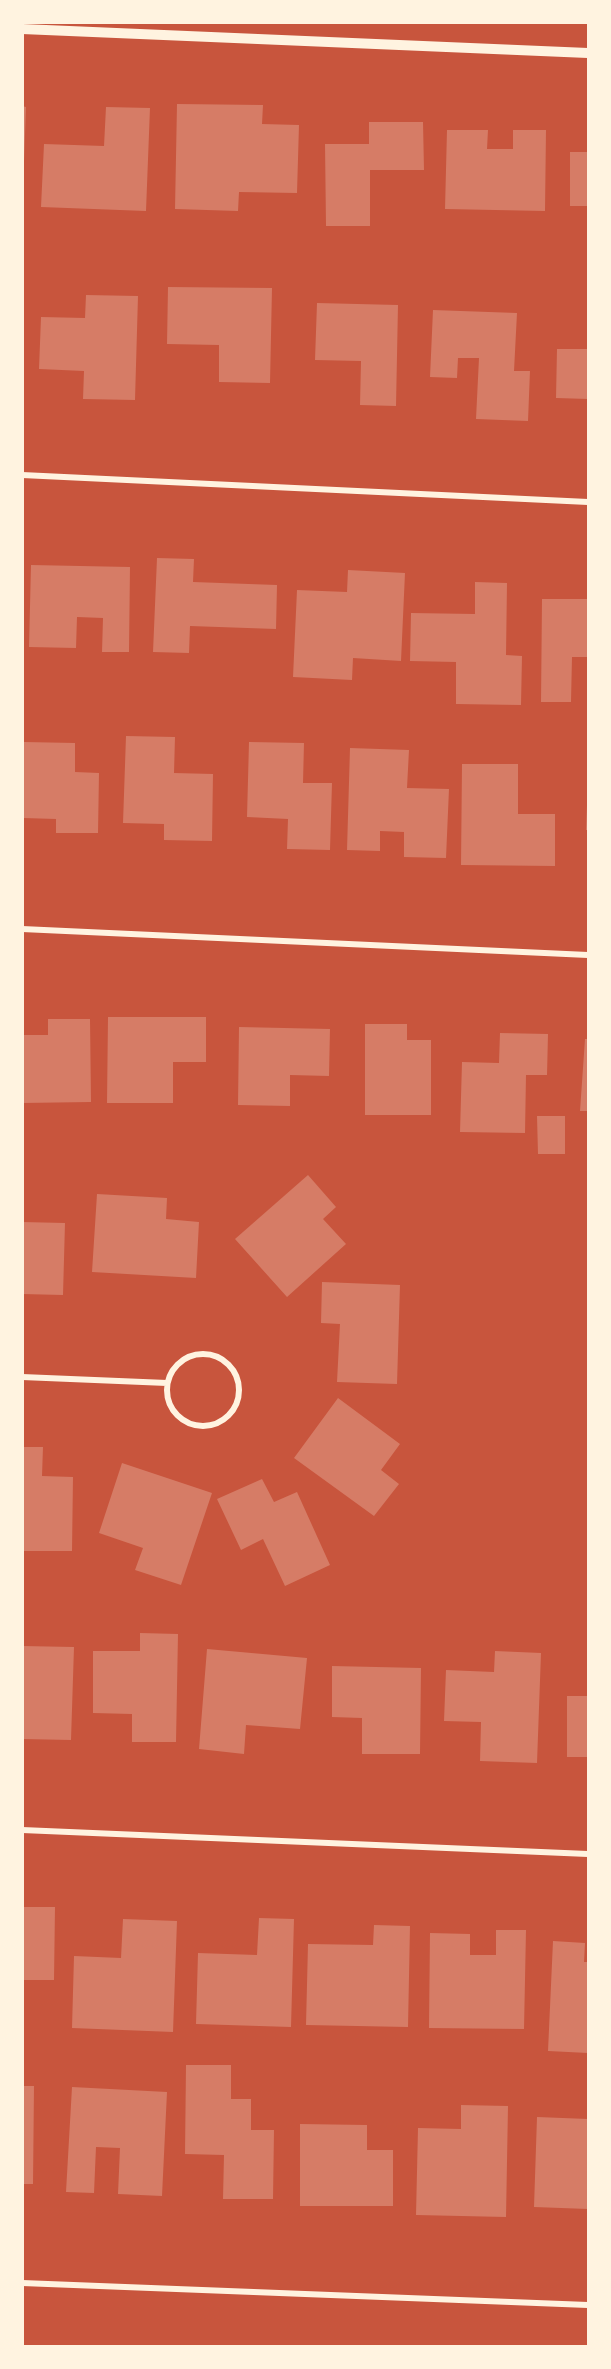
<!DOCTYPE html>
<style>
body{margin:0}
#map{position:relative;width:611px;height:2369px;overflow:hidden;background:#c8553d;font-family:"Fira Sans Condensed",sans-serif}
canvas{display:block}
.frame{position:absolute;inset:0;border:24px solid #fff3e0;pointer-events:none}
</style>
<div id="map">
<canvas width="611" height="2369"></canvas>
<div class="frame"></div>
</div>
<script>
const ctx = document.querySelector('canvas').getContext('2d');
ctx.lineJoin = 'round';
function fill(path, color) { ctx.fillStyle = color; ctx.fill(path, 'evenodd'); }
function trace(path, color, width, dash) { ctx.strokeStyle = color; ctx.lineWidth = width; ctx.lineCap = dash ? 'butt' : 'round'; ctx.setLineDash(dash || []); ctx.stroke(path); }
fill(new Path2D(`
 M 177,104 L 263,105 L 262,124 L 299,125 L 297,193 L 239,192 L 238,211 L 175,209 Z
 M 22,106 L 26,107 L 24,162 L 22,162 Z
 M 106,107 L 150,108 L 146,211 L 41,207 L 44,144 L 104,146 Z
 M 369,122 L 423,122 L 424,170 L 370,170 L 370,226 L 326,226 L 325,144 L 369,144 Z
 M 447,130 L 488,130 L 487,149 L 513,149 L 513,130 L 546,130 L 545,211 L 445,209 Z
 M 570,152 L 588,152 L 588,206 L 570,206 Z
 M 168,287 L 272,288 L 270,383 L 219,382 L 219,345 L 167,344 Z
 M 86,295 L 138,296 L 135,400 L 83,399 L 84,371 L 39,369 L 41,317 L 85,318 Z
 M 317,303 L 398,305 L 396,406 L 360,405 L 361,361 L 315,360 Z
 M 433,310 L 517,313 L 514,371 L 530,371 L 528,421 L 476,419 L 479,358 L 458,358 L 457,378 L 430,377 Z
 M 557,349 L 588,349 L 588,399 L 556,398 Z
 M 157,558 L 194,559 L 193,582 L 277,585 L 276,629 L 190,626 L 189,653 L 153,652 Z
 M 31,565 L 130,567 L 129,652 L 102,652 L 103,618 L 77,617 L 76,648 L 29,647 Z
 M 348,570 L 405,573 L 401,661 L 353,658 L 352,680 L 293,677 L 297,590 L 347,592 Z
 M 475,582 L 507,583 L 506,655 L 522,656 L 521,705 L 456,704 L 456,662 L 410,661 L 411,613 L 475,614 Z
 M 542,599 L 588,599 L 588,657 L 572,657 L 571,702 L 541,702 Z
 M 126,736 L 175,737 L 174,773 L 213,774 L 212,841 L 164,840 L 164,824 L 123,823 Z
 M 24,742 L 75,743 L 75,772 L 99,773 L 98,833 L 56,833 L 56,819 L 23,818 Z
 M 249,742 L 304,743 L 303,783 L 332,783 L 330,850 L 287,849 L 288,819 L 247,817 Z
 M 350,748 L 409,750 L 407,788 L 449,789 L 446,858 L 404,857 L 404,832 L 380,831 L 380,851 L 347,850 Z
 M 462,764 L 518,764 L 518,814 L 555,814 L 555,866 L 461,865 Z
 M 587,805 L 588,805 L 588,830 L 586,830 Z
 M 108,1017 L 206,1017 L 206,1062 L 173,1062 L 173,1103 L 107,1103 Z
 M 48,1019 L 90,1019 L 91,1102 L 22,1103 L 22,1035 L 48,1035 Z
 M 365,1024 L 407,1024 L 407,1040 L 431,1040 L 431,1115 L 365,1115 Z
 M 239,1027 L 330,1029 L 329,1076 L 290,1075 L 290,1106 L 238,1105 Z
 M 500,1033 L 548,1034 L 547,1075 L 526,1075 L 525,1133 L 460,1132 L 462,1062 L 499,1063 Z
 M 585,1039 L 588,1039 L 588,1111 L 580,1111 Z
 M 537,1116 L 565,1116 L 565,1154 L 538,1154 Z
 M 308,1175 L 336,1207 L 323,1219 L 346,1244 L 287,1297 L 235,1239 Z
 M 97,1194 L 167,1198 L 166,1219 L 199,1222 L 196,1278 L 92,1272 Z
 M 22,1222 L 65,1223 L 63,1295 L 22,1294 Z
 M 322,1282 L 400,1285 L 397,1384 L 337,1382 L 340,1324 L 321,1323 Z
 M 338,1398 L 400,1444 L 381,1470 L 399,1484 L 374,1516 L 294,1458 Z
 M 22,1447 L 43,1447 L 42,1476 L 73,1477 L 72,1551 L 22,1551 Z
 M 122,1463 L 212,1493 L 181,1585 L 135,1570 L 143,1548 L 99,1533 Z
 M 262,1479 L 274,1502 L 297,1492 L 330,1565 L 285,1586 L 263,1539 L 241,1550 L 217,1499 Z
 M 140,1633 L 178,1634 L 176,1742 L 132,1742 L 132,1714 L 93,1713 L 93,1651 L 140,1651 Z
 M 22,1646 L 74,1647 L 71,1740 L 22,1739 Z
 M 207,1649 L 307,1658 L 300,1729 L 246,1725 L 244,1754 L 199,1749 Z
 M 495,1651 L 541,1653 L 537,1763 L 480,1761 L 481,1722 L 444,1721 L 446,1670 L 494,1672 Z
 M 332,1666 L 421,1668 L 420,1754 L 362,1754 L 362,1718 L 332,1717 Z
 M 567,1696 L 588,1696 L 588,1757 L 567,1757 Z
 M 22,1907 L 55,1907 L 54,1980 L 22,1980 Z
 M 259,1918 L 294,1919 L 291,2027 L 196,2024 L 198,1953 L 257,1955 Z
 M 123,1919 L 177,1921 L 173,2032 L 72,2028 L 74,1956 L 121,1958 Z
 M 374,1925 L 410,1926 L 408,2027 L 306,2025 L 308,1944 L 373,1945 Z
 M 496,1930 L 526,1930 L 524,2029 L 429,2028 L 430,1933 L 470,1934 L 470,1955 L 496,1955 Z
 M 553,1941 L 585,1943 L 584,1962 L 588,1962 L 588,2053 L 548,2051 Z
 M 186,2065 L 231,2065 L 231,2099 L 251,2099 L 251,2130 L 274,2130 L 273,2199 L 223,2199 L 224,2155 L 185,2154 Z
 M 22,2086 L 34,2086 L 33,2184 L 22,2184 Z
 M 72,2087 L 167,2092 L 162,2196 L 118,2194 L 120,2148 L 96,2147 L 94,2193 L 66,2192 Z
 M 461,2105 L 508,2106 L 506,2217 L 416,2215 L 418,2128 L 461,2129 Z
 M 537,2117 L 588,2119 L 588,2209 L 534,2207 Z
 M 300,2124 L 367,2125 L 367,2150 L 393,2150 L 393,2206 L 300,2206 Z`), '#d67c66');
trace(new Path2D(`
 M 22,475 L 588,502
 M 22,929 L 588,955
 M167 1390a36 36 0 1 1 72 0a36 36 0 1 1-72 0Z
 M 22,1377 L 167,1383
 M 22,1830 L 588,1854
 M 22,2283 L 588,2305`), '#fff3e0', 6);
trace(new Path2D(`
 M 22,29 L 588,53`), '#fff3e0', 10);
</script>
